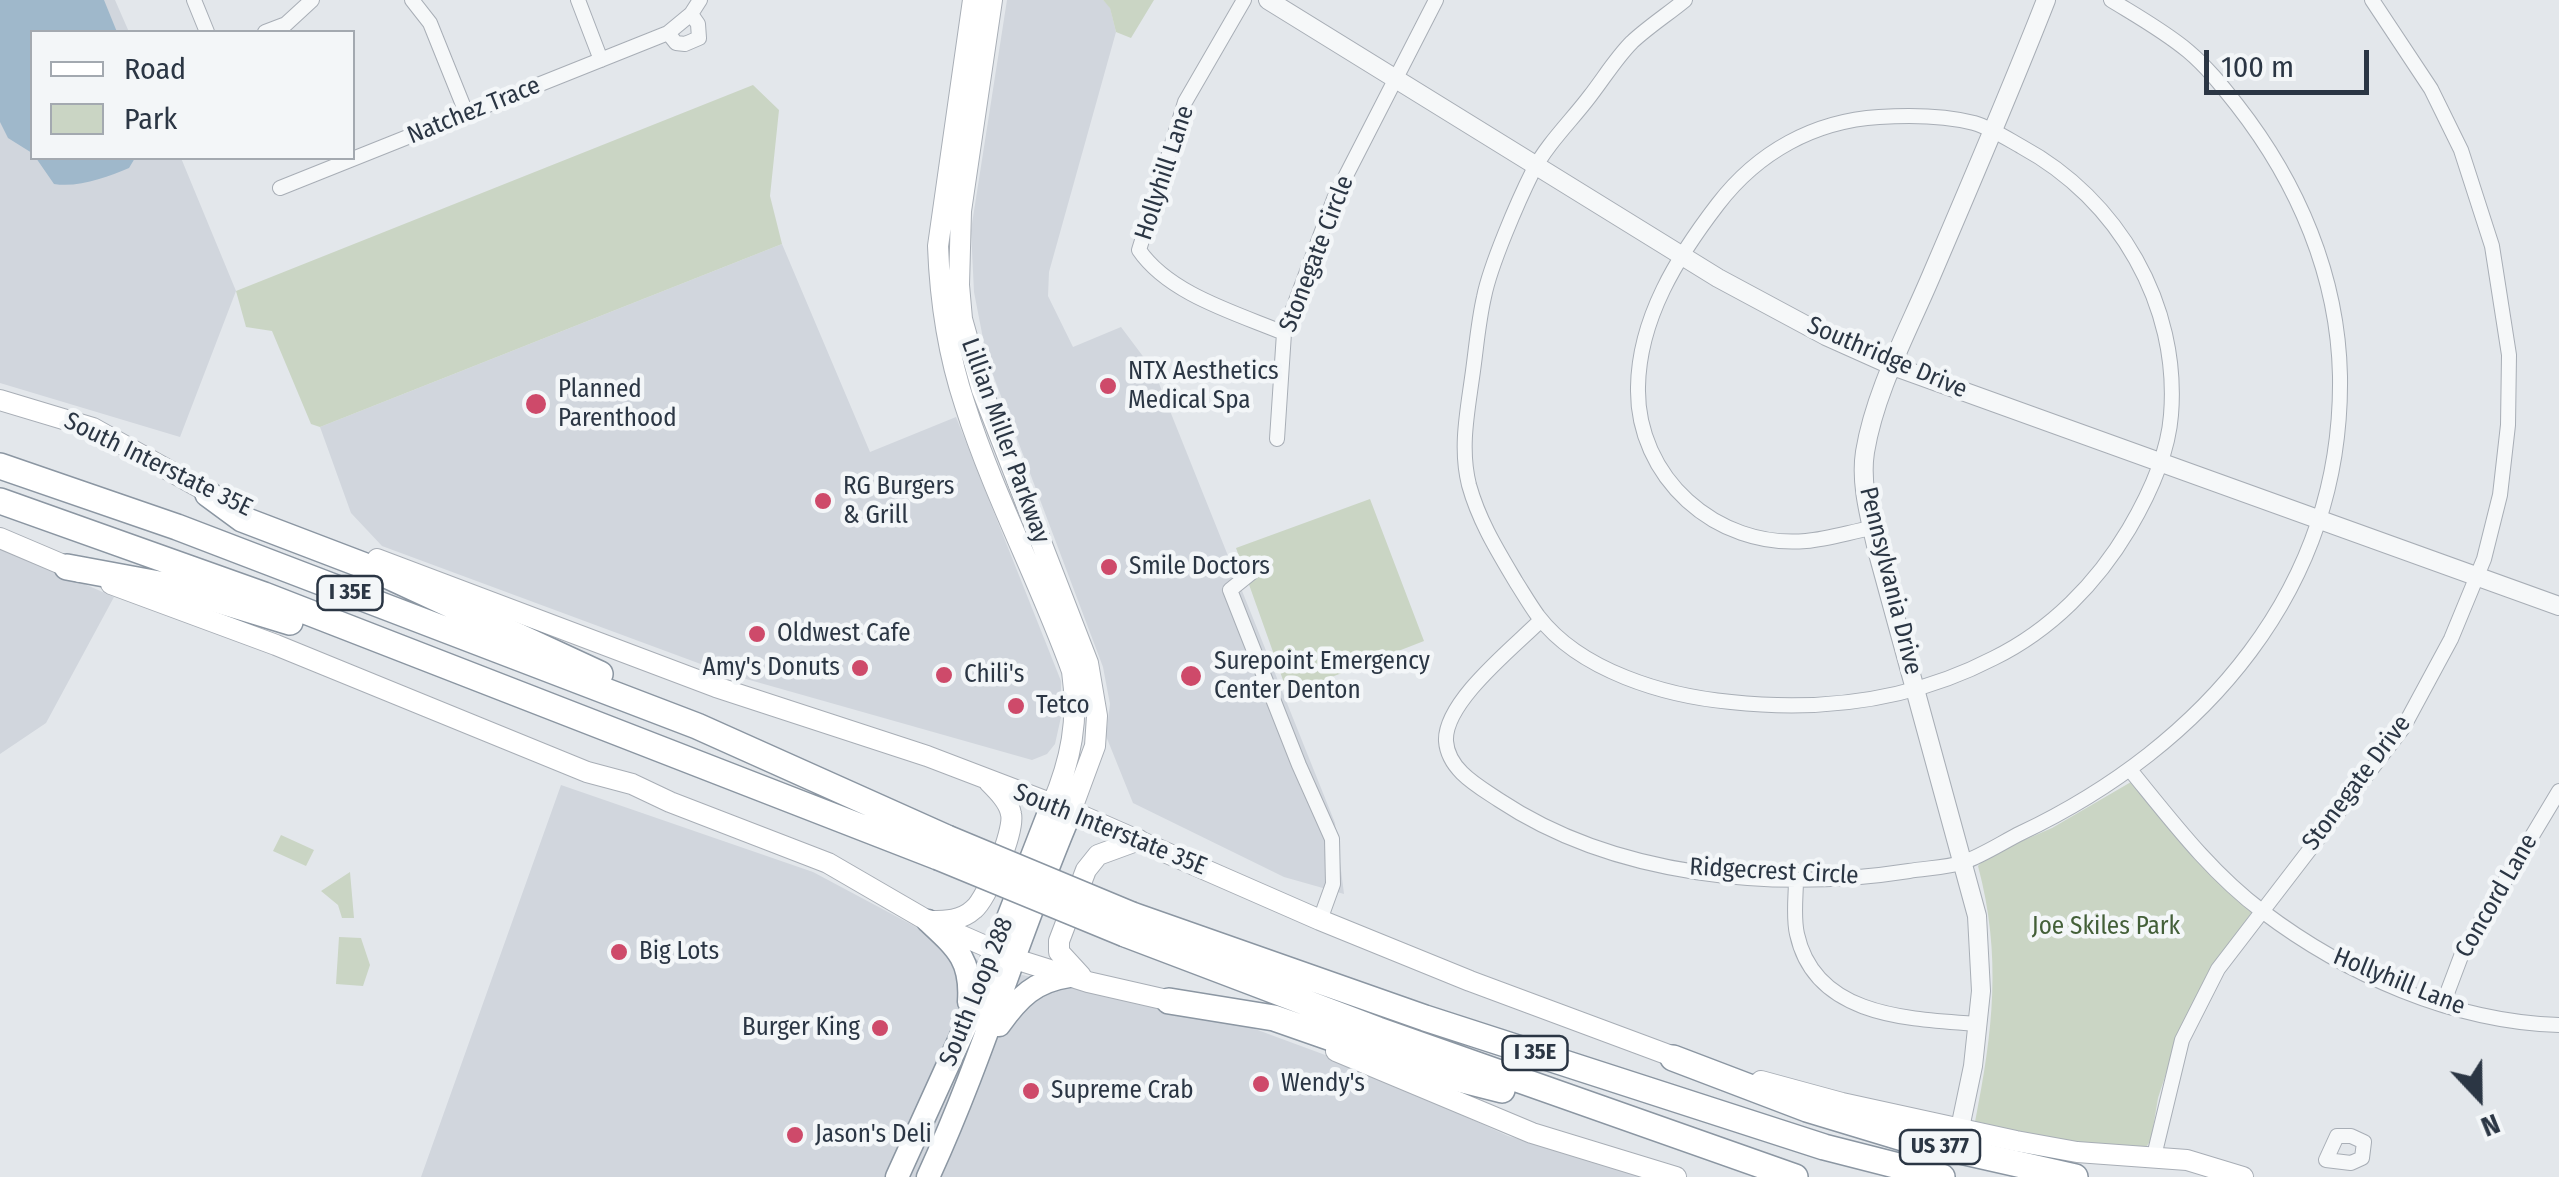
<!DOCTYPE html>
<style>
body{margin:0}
#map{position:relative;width:2559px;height:1177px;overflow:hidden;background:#e3e7eb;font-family:"Fira Sans Condensed",sans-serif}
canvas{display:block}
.legend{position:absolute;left:30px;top:30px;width:325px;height:130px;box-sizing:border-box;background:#f3f6f8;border:2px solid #a3a9b0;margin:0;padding:12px 18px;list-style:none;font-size:30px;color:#2b3644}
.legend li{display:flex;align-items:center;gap:20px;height:50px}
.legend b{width:50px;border:2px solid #a3a9b0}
.north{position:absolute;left:2429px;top:1047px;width:100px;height:100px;-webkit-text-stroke:8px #f3f6f8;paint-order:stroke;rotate:158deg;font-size:28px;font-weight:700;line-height:40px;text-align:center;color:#2b3644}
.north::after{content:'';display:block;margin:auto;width:35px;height:45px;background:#2b3644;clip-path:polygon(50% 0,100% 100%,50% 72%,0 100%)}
.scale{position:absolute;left:2204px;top:50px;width:165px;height:45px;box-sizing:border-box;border:5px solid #2b3644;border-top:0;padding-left:12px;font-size:30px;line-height:35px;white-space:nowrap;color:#2b3644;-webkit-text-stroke:8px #f3f6f8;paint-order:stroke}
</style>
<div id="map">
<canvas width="2559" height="1177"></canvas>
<ul class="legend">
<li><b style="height:12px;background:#fff"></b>Road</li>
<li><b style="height:28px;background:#cad5c4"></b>Park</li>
</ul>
<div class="north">N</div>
<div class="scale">100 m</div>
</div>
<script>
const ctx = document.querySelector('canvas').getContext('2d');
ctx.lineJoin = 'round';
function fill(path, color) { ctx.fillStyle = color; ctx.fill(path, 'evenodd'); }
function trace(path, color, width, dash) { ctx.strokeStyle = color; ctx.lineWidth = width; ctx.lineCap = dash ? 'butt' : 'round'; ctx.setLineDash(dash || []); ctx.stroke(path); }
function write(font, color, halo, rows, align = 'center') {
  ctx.font = font + ' "Fira Sans Condensed",sans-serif'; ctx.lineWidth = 9; ctx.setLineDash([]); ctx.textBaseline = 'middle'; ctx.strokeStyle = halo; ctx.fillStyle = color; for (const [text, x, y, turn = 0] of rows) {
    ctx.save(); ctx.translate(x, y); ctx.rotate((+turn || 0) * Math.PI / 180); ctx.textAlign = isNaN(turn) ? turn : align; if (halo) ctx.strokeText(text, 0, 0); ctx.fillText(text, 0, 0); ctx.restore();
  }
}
fill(new Path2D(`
 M 0,0 L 115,0 L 129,32 L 32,32 L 32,158 L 181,158 L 236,291 L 180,437 L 0,383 Z
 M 1007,0 L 1103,0 L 1110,7 L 1116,32 L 1049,272 L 1048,296 L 1073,347 L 1121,327 L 1154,371 L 1335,823 L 1344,894 L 1284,877 L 1133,803 L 1106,736 L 1110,704 L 1103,667 L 987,359 L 974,292 L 971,230 Z
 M 782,244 L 870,452 L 956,417 L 1061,681 L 1061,717 L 1055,744 L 1047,754 L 1032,760 L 725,673 L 382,546 L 351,513 L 320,427 Z
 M 0,547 L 114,597 L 46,723 L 0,754 Z
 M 561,785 L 813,872 L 995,969 L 1236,1022 L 1355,1066 L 1508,1136 L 1651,1177 L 421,1177 Z`), '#d1d6dd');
fill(new Path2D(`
 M 1103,0 L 1154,0 L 1131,38 L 1116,32 L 1110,8 Z
 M 753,85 L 779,110 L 770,196 L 782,244 L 320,427 L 311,424 L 272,331 L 246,327 L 236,291 Z
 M 1370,499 L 1424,641 L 1288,694 L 1236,548 Z
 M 2131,782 L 2191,854 L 2252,912 L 2211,968 L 2178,1037 L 2158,1098 L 2151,1140 L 2144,1150 L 2077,1143 L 1975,1122 C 1993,1031 2002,956 1978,866 L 1987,856 L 2052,828 Z
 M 281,835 L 314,850 L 306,866 L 273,851 Z
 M 350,872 L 354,918 L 342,918 L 338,905 L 321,891 Z
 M 339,937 L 361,938 L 370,965 L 363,986 L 336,984 Z`), '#cad5c4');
fill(new Path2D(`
 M 0,0 L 104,0 L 117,32 L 32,32 L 32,153 L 8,138 L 0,122 Z
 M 36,158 L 135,158 L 129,168 C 107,177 79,188 54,184 Z`), '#9fb8cb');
const minor = new Path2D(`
 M 194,0 L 207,32
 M 412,0 L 430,23 L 467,115
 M 578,0 L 601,60
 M 1244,0 L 1185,102 L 1139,250 C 1169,294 1236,313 1284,333
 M 1685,0 C 1668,14 1648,27 1632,42 C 1616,58 1604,78 1590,96 C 1572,120 1547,144 1533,171 C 1518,201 1490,266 1484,297 C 1478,323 1476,351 1472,378 C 1467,414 1460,449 1469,485 C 1479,521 1497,550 1516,582 C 1523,593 1530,605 1538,616 C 1580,671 1665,696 1731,702 C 1823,712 1911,701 1994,658 C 2051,630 2097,583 2129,529 C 2149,495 2168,454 2171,415 C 2180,305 2118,199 2022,147 C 2006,138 1991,128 1974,123 C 1943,115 1910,115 1879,117 C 1814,121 1758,152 1718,204 C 1678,256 1639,318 1638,387 C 1636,477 1716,549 1806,541 C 1828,539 1850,532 1872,528
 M 265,32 L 286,24 L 312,0
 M 668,33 L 676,43 L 685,44 L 699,38 L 698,24 L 691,14
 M 280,188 L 668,33 L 691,14 L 700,0
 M 1277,439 L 1284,333 L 1334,199 L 1436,0
 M 1256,569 L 1230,590 L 1299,765 L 1332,839 L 1333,884 L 1320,920
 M 1541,620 C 1514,647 1444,702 1446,741 C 1448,770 1478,786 1499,800 C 1615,877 1775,892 1909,871 C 1926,868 1947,868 1964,862 C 1983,855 2003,842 2021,833 C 2204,746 2343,588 2340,376 C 2338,276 2298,183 2237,105 C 2222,86 2207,67 2188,51 C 2164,31 2137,16 2111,0
 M 2131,771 C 2171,820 2211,873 2262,911 C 2345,974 2453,1022 2559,1025
 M 1796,879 C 1796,896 1793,917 1797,934 C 1815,1017 1909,1019 1978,1024
 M 2443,1004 L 2463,951 L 2559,791
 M 2337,1136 L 2351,1136 L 2364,1142 L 2362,1158 L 2351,1163 L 2326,1160 Z
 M 2154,1156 L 2182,1040 L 2218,969 L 2403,728 L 2451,639 L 2484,559 L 2500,495 L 2508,425 L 2509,355 L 2492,246 L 2461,150 L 2431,89 L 2372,0`);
const tertiary = new Path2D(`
 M 1268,0 L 1718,278 L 1826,336 L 1893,366 L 2559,606
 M 1960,1128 L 1973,1066 L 1981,991 L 1977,916 L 1877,550 C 1870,518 1860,484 1865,452 C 1875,391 1908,331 1932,274 C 1971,183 2010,92 2046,0`);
const secondary = new Path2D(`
 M 973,0 L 938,246 C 940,300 948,354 965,405 C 994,496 1040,582 1072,671 C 1079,720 1071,760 1052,805
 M 992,0 L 961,211 L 959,285 L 962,319 L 982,390 L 1088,663 L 1097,716 L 1095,746 L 1071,811
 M 0,400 L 93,428 L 220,499
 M 0,538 L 80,572
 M 377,559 L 716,687 L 927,756 L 1071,811 L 1320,920 L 1470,981 L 1685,1061
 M 111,584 L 276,645 L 587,772 L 632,784 L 670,802 L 828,863 L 928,921 L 1015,959 L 1088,982 L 1180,1003
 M 930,921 C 946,921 961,921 974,909 C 987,898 1015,831 1011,814 C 1009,802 998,791 989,782
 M 1081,976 L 1059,952 L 1059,941 L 1086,870 L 1098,855 L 1139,840
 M 1336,1051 L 1532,1133 L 1676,1177
 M 1761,1081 L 1842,1103 L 2016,1141 L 2077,1152 L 2187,1160 L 2243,1177`);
const trunk = new Path2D(`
 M 928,921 C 957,948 972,960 969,1002
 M 999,1025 C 1019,997 1035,981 1069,976
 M 897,1177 L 967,1023 L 1052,805
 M 928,1177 C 983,1058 1019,932 1071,811`);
const motorway = new Path2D(`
 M 0,466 L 177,527 L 697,726 L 947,838
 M 208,494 L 242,519 L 373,569 L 600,674
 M 0,501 L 264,595 L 938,857
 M 67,567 L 175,587 L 290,622
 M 1132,915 L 1425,1018 L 1824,1147 L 1942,1177
 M 1125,934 L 1378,1030 L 1795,1177
 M 1169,1001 L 1274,1018 L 1423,1070 L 1502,1090
 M 1673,1058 L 1807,1109 L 1903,1138 L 2075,1177`);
trace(minor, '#a8aeb6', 16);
trace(tertiary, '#a8aeb6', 20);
trace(secondary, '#a8aeb6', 22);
trace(trunk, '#8b96a2', 25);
trace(motorway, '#8b96a2', 28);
trace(minor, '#f6f8f9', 14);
trace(tertiary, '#f6f8f9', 18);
trace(secondary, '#fff', 20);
trace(trunk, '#fff', 22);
trace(motorway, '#fff', 25);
const motorwayBridge = new Path2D(`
 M 947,838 L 1132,915
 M 938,857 L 1125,934`);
trace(motorwayBridge, '#8b96a2', 28, []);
trace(motorwayBridge, '#fff', 25);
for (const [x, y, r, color] of [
 [1108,386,10,"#ce4a6a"],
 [536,404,12,"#ce4a6a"],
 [823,501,10,"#ce4a6a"],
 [1109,567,10,"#ce4a6a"],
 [757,634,10,"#ce4a6a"],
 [860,668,10,"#ce4a6a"],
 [944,675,10,"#ce4a6a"],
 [1191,676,12,"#ce4a6a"],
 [1016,706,10,"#ce4a6a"],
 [619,952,10,"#ce4a6a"],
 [880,1028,10,"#ce4a6a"],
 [1261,1084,10,"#ce4a6a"],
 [1031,1091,10,"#ce4a6a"],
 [795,1135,10,"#ce4a6a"]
]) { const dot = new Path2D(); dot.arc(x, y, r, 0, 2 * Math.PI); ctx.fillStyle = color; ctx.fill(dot); trace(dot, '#f3f6f8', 4); }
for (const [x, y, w] of [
 [350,593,65],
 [1535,1053,65],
 [1940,1147,80]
]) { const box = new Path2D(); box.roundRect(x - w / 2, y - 17, w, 34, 8); ctx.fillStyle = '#f3f6f8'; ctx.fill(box); trace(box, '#2b3644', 2.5); }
write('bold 22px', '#2b3644', null, [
 ["I 35E",350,593],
 ["I 35E",1535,1053],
 ["US 377",1940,1147]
]);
write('25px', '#2b3644', '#f3f6f8', [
 ["Natchez Trace",474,111,-22],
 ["Hollyhill Lane",1165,173,-72],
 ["Stonegate Circle",1317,254,-69],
 ["Southridge Drive",1887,358,23],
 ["Lillian Miller Parkway",1005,441,70],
 ["South Interstate 35E",158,465,26],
 ["Pennsylvania Drive",1890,581,76],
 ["Stonegate Drive",2357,783,-53],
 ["South Interstate 35E",1110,830,22],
 ["Ridgecrest Circle",1774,872,3],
 ["Concord Lane",2497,896,-60],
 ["Hollyhill Lane",2399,982,22],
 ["South Loop 288",977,992,-68]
]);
write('25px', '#2b3644', '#f3f6f8', [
 ["NTX Aesthetics",1128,372],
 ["Medical Spa",1128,401],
 ["Planned",558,390],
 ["Parenthood",558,419],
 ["RG Burgers",843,487],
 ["& Grill",843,516],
 ["Smile Doctors",1129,567],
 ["Oldwest Cafe",777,634],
 ["Surepoint Emergency",1214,662],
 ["Center Denton",1214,691],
 ["Amy's Donuts",840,668,"right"],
 ["Chili's",964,675],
 ["Tetco",1036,706],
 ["Big Lots",639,952],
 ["Burger King",860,1028,"right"],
 ["Wendy's",1281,1084],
 ["Supreme Crab",1051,1091],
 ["Jason's Deli",815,1135]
], 'left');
write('25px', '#435f38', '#f3f6f8', [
 ["Joe Skiles Park",2106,927]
]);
</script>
